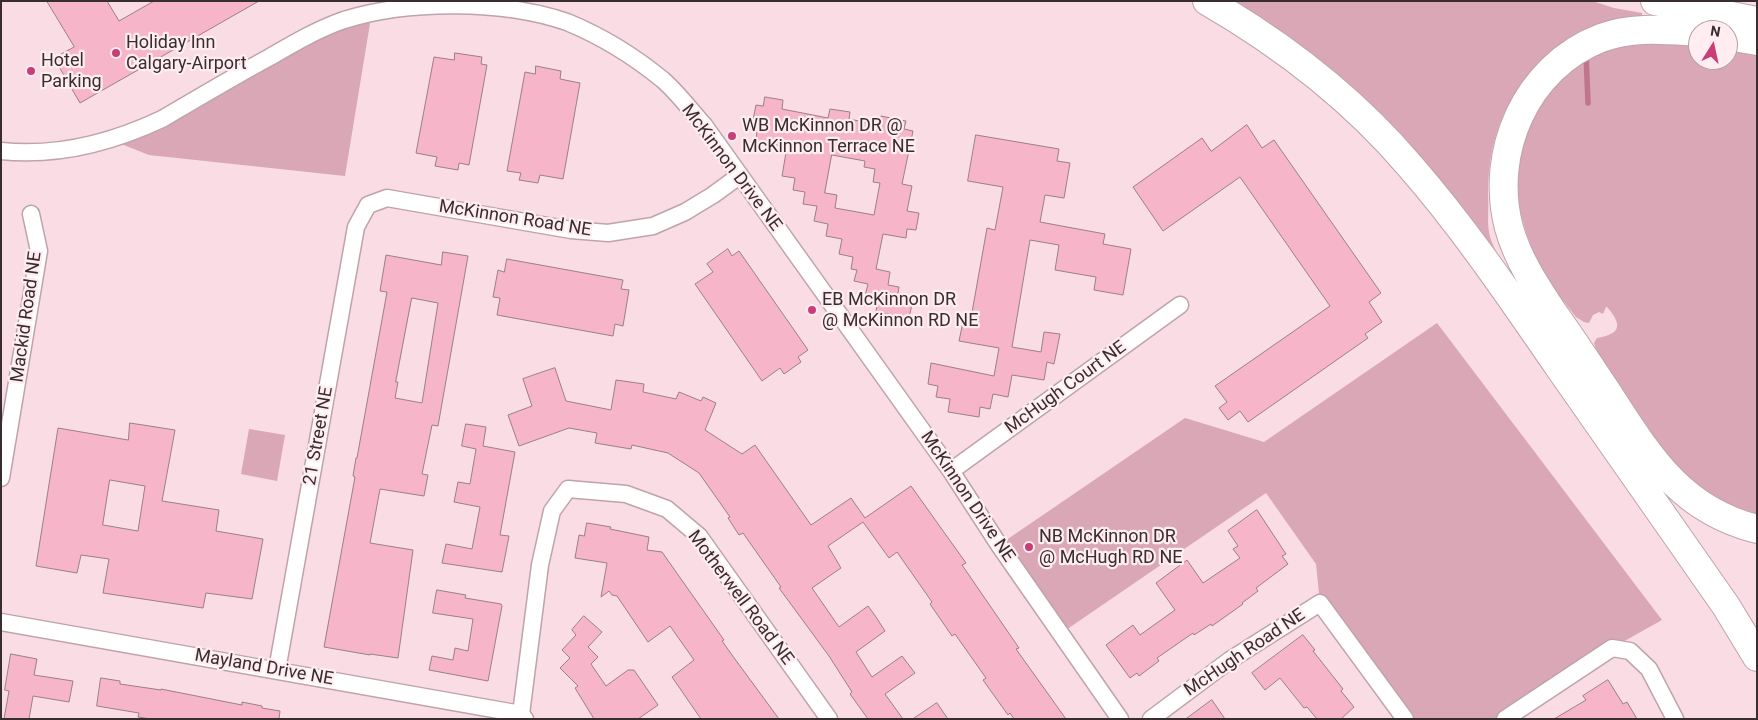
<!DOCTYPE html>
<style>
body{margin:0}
#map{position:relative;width:1758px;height:720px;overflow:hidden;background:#f9dce4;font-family:Roboto,sans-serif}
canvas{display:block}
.frame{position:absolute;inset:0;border:2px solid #382d30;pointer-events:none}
.north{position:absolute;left:1688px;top:20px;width:50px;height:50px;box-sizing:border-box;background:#ffedf2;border:1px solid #afa0a4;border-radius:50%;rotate:10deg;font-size:14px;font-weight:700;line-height:20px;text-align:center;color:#382d30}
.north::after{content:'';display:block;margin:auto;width:18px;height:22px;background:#c83f78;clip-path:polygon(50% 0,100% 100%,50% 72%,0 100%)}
</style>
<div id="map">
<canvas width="1758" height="720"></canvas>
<div class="frame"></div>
<div class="north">N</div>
</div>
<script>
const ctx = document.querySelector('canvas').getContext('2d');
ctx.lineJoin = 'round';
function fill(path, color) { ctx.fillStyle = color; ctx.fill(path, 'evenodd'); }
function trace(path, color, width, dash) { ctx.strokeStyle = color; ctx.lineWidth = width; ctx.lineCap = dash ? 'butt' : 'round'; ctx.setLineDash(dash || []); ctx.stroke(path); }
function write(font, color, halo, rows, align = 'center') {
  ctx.font = font + ' Roboto,sans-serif'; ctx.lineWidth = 4.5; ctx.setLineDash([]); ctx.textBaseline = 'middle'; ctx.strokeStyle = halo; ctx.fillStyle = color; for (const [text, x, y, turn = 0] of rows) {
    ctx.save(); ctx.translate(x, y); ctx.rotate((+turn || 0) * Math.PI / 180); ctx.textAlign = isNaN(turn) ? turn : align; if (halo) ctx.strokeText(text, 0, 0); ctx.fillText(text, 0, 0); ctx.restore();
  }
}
fill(new Path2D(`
 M 1229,1 L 1592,1 L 1614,8 L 1642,13 L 1642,17 C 1622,21 1597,23 1580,34 C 1516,71 1487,125 1488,198 C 1489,209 1487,221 1489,232 C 1490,240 1495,249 1499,257 L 1476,233 Z
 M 372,11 L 345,176 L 149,155 L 111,140 Z
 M 1698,40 L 1698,60 L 1728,60 L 1728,44 L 1757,49 L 1757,515 L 1733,507 L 1702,491 L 1659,449 L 1596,349 L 1594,343 L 1597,338 C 1622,334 1622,324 1607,307 L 1606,307 L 1603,314 L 1599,312 L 1593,315 L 1589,323 L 1584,322 L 1576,317 L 1553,288 L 1537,262 L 1526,232 L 1519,208 L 1515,167 L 1530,116 L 1562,73 L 1607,45 Z
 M 1437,323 L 1662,620 L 1612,648 L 1505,719 L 1405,719 L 1320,603 L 1316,564 L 1266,493 L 1060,634 L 999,545 L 1185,418 L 1264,442 Z
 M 249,429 L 285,435 L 277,481 L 241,474 Z`), '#d9a7b6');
trace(new Path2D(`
 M 1586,54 L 1588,103`), '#c0748d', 5.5);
const building = new Path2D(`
 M 47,1 L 107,1 L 119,21 L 154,1 L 259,1 L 80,103 L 54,58 L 74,47 Z
 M 455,53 L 482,57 L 481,64 L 487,65 L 469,165 L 459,163 L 458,170 L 435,166 L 437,157 L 416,153 L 434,57 L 454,60 Z
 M 536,66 L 561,71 L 560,79 L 580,83 L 563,179 L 540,175 L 538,183 L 519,180 L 521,173 L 507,171 L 525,72 L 535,74 Z
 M 765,97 L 783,100 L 782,109 L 828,118 L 830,109 L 850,112 L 849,119 L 879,125 L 881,116 L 906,121 L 904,129 L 913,131 L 902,184 L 912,186 L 907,211 L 919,213 L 916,230 L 907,229 L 906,238 L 883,234 L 876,269 L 890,272 L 888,285 L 899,287 L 897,301 L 912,304 L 909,318 L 876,312 L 878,298 L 865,296 L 868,284 L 854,281 L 857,270 L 851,269 L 853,257 L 839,254 L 842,239 L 826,236 L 828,224 L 814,221 L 817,206 L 803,204 L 805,192 L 793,190 L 795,178 L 782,176 L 787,147 L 756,141 L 757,132 L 751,130 L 756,105 L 763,106 ZM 832,155 L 865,161 L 864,167 L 875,169 L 873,182 L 880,183 L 874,215 L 835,208 L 837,195 L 825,193 Z
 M 1247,125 L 1262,148 L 1274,140 L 1381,293 L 1369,302 L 1382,322 L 1365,334 L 1368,338 L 1248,422 L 1240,411 L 1228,420 L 1219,408 L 1227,402 L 1215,386 L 1330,306 L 1240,177 L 1163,231 L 1133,187 L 1202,138 L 1211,151 Z
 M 976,135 L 1059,149 L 1057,161 L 1070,163 L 1064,198 L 1045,195 L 1040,222 L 1105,234 L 1103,244 L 1131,249 L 1123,295 L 1094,290 L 1096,277 L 1055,270 L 1059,245 L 1030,240 L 1012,347 L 1041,352 L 1044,332 L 1060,334 L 1054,364 L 1047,362 L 1044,380 L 1012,375 L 1008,397 L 993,394 L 990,409 L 980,407 L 979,417 L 948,412 L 950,399 L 936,397 L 938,386 L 928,384 L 931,363 L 994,376 L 999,348 L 959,341 L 964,317 L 971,318 L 987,228 L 995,230 L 1003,187 L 968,181 Z
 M 728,249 L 732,256 L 739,251 L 808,350 L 798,357 L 801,362 L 784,374 L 780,368 L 762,381 L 695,284 L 713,272 L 707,264 Z
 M 443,252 L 468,256 L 438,426 L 432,425 L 422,474 L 428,475 L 424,496 L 380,489 L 370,543 L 413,550 L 398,658 L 370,654 L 370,655 L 324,647 L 355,477 L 353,476 L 356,458 L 357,458 L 387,292 L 380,291 L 386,255 L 441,265 ZM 412,298 L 438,303 L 422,403 L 395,398 L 398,382 L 396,382 Z
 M 507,259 L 623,280 L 621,289 L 629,290 L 623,326 L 615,324 L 613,336 L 497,315 L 500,298 L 493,297 L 498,270 L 504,272 Z
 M 555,368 L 566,401 L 611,410 L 616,380 L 644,384 L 643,392 L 676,399 L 679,392 L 701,401 L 703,397 L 716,403 L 705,430 L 742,454 L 755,445 L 811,525 L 851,498 L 865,518 L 911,486 L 966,563 L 962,565 L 1019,648 L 1016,649 L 1066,719 L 1014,719 L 1010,713 L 1008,715 L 983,680 L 986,678 L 955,634 L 952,636 L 930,604 L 932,602 L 897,552 L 889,558 L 863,522 L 828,546 L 841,568 L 812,588 L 839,627 L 868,606 L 876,617 L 885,631 L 856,652 L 872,677 L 902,656 L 915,673 L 885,694 L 903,719 L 868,719 L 850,694 L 852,692 L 829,656 L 779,588 L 781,587 L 743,533 L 739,535 L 728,518 L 730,517 L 699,473 L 668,453 L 632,445 L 631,449 L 595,443 L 597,433 L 569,428 L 519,446 L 508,415 L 532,406 L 523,379 Z
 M 130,423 L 175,430 L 162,501 L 219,510 L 216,531 L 263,539 L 252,599 L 206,593 L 203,608 L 103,593 L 109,559 L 81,555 L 77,573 L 36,566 L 58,428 L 128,440 ZM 110,480 L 145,486 L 138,531 L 103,525 Z
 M 466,424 L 486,427 L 483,446 L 515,452 L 500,535 L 509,536 L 502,572 L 442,563 L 446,544 L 472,549 L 480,507 L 454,502 L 458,482 L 470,484 L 476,449 L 462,446 Z
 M 1257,510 L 1286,554 L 1282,556 L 1288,564 L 1256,588 L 1258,591 L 1242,603 L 1243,604 L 1212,626 L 1211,624 L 1194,635 L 1193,633 L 1157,658 L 1159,661 L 1139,676 L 1137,673 L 1130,678 L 1106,645 L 1133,625 L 1140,635 L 1175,610 L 1156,583 L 1187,560 L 1203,583 L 1240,558 L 1233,549 L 1238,546 L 1228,531 Z
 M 587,523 L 611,527 L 610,529 L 649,537 L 647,550 L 662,552 L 724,640 L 722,641 L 732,655 L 779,719 L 701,719 L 672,677 L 694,660 L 670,626 L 648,642 L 617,596 L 612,595 L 609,591 L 601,597 L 607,563 L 575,558 L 579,535 L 584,536 Z
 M 437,590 L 466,595 L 465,598 L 501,604 L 502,606 L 488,681 L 429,670 L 432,656 L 453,660 L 455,648 L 468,651 L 473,619 L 433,613 Z
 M 584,616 L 602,632 L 588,647 L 598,657 L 591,664 L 606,686 L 628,670 L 634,670 L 658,705 L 638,719 L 594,719 L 575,688 L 578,686 L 560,668 L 570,658 L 562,650 L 576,635 L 572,630 Z
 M 1303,635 L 1315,650 L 1313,651 L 1343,689 L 1341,691 L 1354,707 L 1341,719 L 1317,719 L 1307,707 L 1304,708 L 1280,678 L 1265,690 L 1252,673 Z
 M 11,654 L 37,659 L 34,675 L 73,681 L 69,702 L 33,696 L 29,719 L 4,719 L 9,691 L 5,690 Z
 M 101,678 L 120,681 L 120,684 L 161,690 L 161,689 L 242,705 L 242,702 L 262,706 L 262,708 L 280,711 L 279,719 L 151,719 L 138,717 L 139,713 L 97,706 Z
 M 1608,680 L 1623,704 L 1627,702 L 1637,719 L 1554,719 L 1586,700 L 1583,696 Z
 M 1212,700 L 1225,719 L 1186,719 Z
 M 937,703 L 948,719 L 913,719 Z`);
fill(building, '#f7b5c9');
trace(building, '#9a7f87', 1);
const street = new Path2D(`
 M 1,151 C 58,157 111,143 162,119 C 198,98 233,77 270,57 C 294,43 318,29 344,20 C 408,0 503,0 567,22 C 601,36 635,57 663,80 C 678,93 691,111 704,125 L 951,471 L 999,545 L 1120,719
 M 951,471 L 1180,305
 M 1,478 L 39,251 L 31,214
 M 1,622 L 521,714 L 525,719
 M 277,670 L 356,227 L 368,205 L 387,198 L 571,230 L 608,233 L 653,226 L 685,212 L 713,195 L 739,176
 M 521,714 L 540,565 L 552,511 L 568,489 L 626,494 L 667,509 L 699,536 L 829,719
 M 1151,719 L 1230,660 L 1320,603 L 1405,719
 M 1505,719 L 1612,648 L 1630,651 L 1649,669 L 1675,719`);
const highway = new Path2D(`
 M 1207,1 C 1283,45 1353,99 1410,166 C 1465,229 1512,299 1559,367 C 1615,447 1670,526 1726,606 L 1757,657
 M 1655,1 L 1757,21
 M 1698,32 C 1666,30 1632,26 1601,38 C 1526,67 1489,152 1509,228 C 1518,260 1536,287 1554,314 C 1569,335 1583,356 1597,377 C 1642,443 1672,508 1757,529
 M 1728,36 L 1757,41`);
trace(street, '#bfa3ab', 19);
trace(highway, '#bfa3ab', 30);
trace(street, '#fff', 16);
trace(highway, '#fff', 28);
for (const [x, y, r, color] of [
 [116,53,5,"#c83f78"],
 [31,71,5,"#c83f78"],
 [732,136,5,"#c83f78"],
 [812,310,5,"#c83f78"],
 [1029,547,5,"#c83f78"]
]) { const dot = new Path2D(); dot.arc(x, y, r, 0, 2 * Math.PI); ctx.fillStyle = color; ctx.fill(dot); trace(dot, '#ffedf2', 2); }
write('18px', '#382d30', '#ffedf2', [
 ["Holiday Inn",126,43],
 ["Calgary-Airport",126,64],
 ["Hotel",41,61],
 ["Parking",41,82],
 ["WB McKinnon DR @",742,126],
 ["McKinnon Terrace NE",742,147],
 ["EB McKinnon DR",822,300],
 ["@ McKinnon RD NE",822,321],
 ["NB McKinnon DR",1039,537],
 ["@ McHugh RD NE",1039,558]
], 'left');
write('18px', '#382d30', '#ffedf2', [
 ["McKinnon Drive NE",731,168,53],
 ["McKinnon Road NE",515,219,9],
 ["Mackid Road NE",27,317,-82],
 ["McHugh Court NE",1066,388,-36],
 ["21 Street NE",319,436,-80],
 ["McKinnon Drive NE",967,497,56],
 ["Motherwell Road NE",740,598,53],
 ["McHugh Road NE",1245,653,-34],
 ["Mayland Drive NE",264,668,10]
]);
</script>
